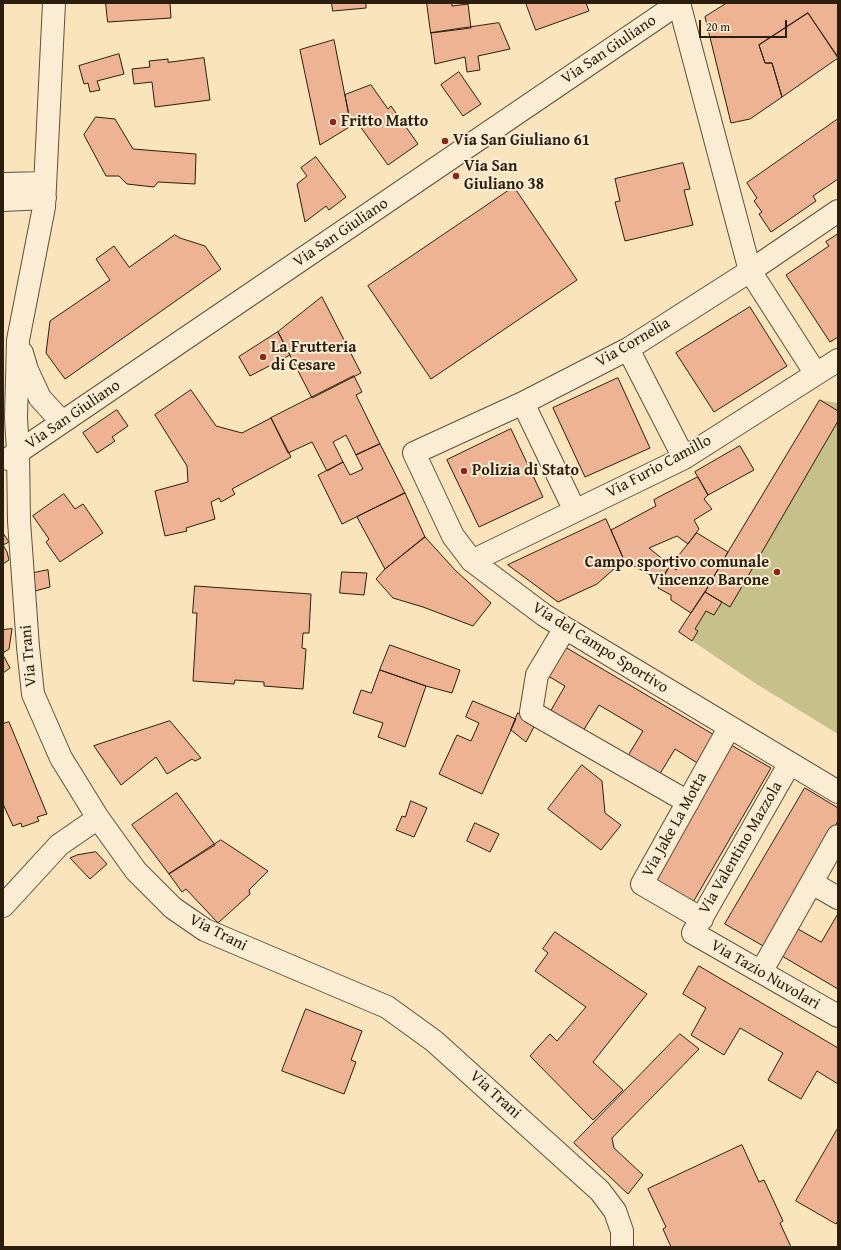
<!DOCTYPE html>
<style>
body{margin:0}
#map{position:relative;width:841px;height:1250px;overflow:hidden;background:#f9e4bb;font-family:"Gentium Book Plus",serif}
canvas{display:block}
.frame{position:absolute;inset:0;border:4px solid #2c1e0c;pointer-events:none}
.scale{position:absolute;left:699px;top:20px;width:88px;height:18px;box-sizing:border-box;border:2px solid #2c1e0c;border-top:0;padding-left:5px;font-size:12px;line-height:14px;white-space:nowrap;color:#2c1e0c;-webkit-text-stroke:3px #fbedd3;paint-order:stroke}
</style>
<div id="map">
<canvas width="841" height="1250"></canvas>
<div class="frame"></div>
<div class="scale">20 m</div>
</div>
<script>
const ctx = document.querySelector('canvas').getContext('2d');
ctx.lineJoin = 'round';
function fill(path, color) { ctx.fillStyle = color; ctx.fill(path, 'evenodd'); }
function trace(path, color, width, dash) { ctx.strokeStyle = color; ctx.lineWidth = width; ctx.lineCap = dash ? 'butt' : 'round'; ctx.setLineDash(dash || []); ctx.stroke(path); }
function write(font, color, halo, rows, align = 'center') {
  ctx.font = font + ' "Gentium Book Plus",serif'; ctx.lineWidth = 4; ctx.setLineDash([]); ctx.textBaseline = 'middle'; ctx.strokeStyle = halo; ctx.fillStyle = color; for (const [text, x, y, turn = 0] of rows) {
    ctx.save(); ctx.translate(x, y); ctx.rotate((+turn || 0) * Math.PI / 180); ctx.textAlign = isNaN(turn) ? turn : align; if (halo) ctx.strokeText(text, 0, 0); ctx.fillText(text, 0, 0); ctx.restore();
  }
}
fill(new Path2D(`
 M 820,400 L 838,403 L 838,734 L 758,685 L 679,632 L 705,592 L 728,552 Z`), '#c6c18b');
const building = new Path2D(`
 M 106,3 L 170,3 L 171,18 L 108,22 Z
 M 332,3 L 366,3 L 366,8 L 333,11 Z
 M 427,3 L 452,3 L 452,6 L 468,4 L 471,28 L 431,33 Z
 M 526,3 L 586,3 L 589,11 L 536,30 Z
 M 727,3 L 838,3 L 838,57 L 808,13 L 759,45 L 765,63 L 772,63 L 782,97 L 750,119 L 731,123 L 705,17 Z
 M 808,13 L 838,58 L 782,97 L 772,63 L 765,63 L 759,45 Z
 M 499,23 L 510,49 L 478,56 L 480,70 L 467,72 L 465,57 L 435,64 L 431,33 Z
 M 334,40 L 351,126 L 320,145 L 300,50 Z
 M 119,54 L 124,74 L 97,81 L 100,90 L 90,92 L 88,83 L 84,84 L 79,66 Z
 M 204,58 L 210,100 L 155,107 L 152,82 L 134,84 L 132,69 L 150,67 L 149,61 L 168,59 L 168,62 Z
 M 459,72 L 481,104 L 463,116 L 441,85 Z
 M 371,85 L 388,109 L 391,106 L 418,144 L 388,165 L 357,122 L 351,126 L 345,95 Z
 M 96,117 L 115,119 L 133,149 L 196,154 L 195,184 L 158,182 L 154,187 L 127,184 L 119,176 L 106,176 L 84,135 Z
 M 838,119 L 838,179 L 813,196 L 816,201 L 771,232 L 759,214 L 762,212 L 754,201 L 757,198 L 747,183 Z
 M 316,157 L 346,197 L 329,210 L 326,206 L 305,222 L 297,184 L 307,176 L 301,168 Z
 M 683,163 L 690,189 L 684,190 L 693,225 L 625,241 L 615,202 L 620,201 L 615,179 Z
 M 514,187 L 577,280 L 431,379 L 368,286 Z
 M 838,234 L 838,337 L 830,342 L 786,275 L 829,246 L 826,242 Z
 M 175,235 L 180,238 L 205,246 L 221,269 L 65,379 L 46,353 L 50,321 L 110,280 L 96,259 L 114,246 L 129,267 Z
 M 322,297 L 361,373 L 312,398 L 278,332 Z
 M 750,307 L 787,366 L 714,412 L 676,353 Z
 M 278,332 L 290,355 L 250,376 L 239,357 Z
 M 354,376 L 362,392 L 356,395 L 380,444 L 356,455 L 346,435 L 333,442 L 343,462 L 327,471 L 312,442 L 288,453 L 271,418 Z
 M 618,378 L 650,448 L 585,477 L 553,408 Z
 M 191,390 L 216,426 L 242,433 L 271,418 L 291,457 L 232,489 L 235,494 L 221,502 L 219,498 L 211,502 L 215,519 L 186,528 L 187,531 L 165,536 L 155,491 L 188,482 L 187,466 L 155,415 Z
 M 820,400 L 838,411 L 838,421 L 730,607 L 705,592 L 728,552 Z
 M 117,410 L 128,426 L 112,437 L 115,441 L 97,453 L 83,433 Z
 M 511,429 L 543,497 L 479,527 L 447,460 Z
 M 380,444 L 405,493 L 342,524 L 318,475 L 343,462 L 350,475 L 363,469 L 356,455 Z
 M 740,446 L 754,470 L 708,495 L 695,472 Z
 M 698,477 L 708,495 L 704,499 L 712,509 L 694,520 L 699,529 L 688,544 L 677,536 L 649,548 L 670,565 L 660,581 L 624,560 L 611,530 L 656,506 L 654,500 Z
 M 405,493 L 425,537 L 385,569 L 357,517 Z
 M 64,494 L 75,509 L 83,504 L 103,533 L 60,562 L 46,542 L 49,539 L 33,516 Z
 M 606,519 L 624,560 L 597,584 L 558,602 L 508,565 Z
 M 3,533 L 9,542 L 3,545 L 7,552 L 9,560 L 3,564 Z
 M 697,533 L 728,552 L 705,592 L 691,613 L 671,600 L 671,595 L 658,588 L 670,565 L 676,570 L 683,561 L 677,558 Z
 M 425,537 L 455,570 L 491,603 L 473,626 L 423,607 L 393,598 L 376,579 L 385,569 Z
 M 48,570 L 50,587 L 35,591 L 34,573 Z
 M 342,572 L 367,573 L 364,595 L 340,593 Z
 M 195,586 L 311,594 L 309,633 L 303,633 L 302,648 L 306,649 L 303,689 L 264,686 L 264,682 L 235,680 L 234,684 L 193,681 L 197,613 L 193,613 Z
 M 705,592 L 722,602 L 714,615 L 706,611 L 695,629 L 698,631 L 692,641 L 679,632 Z
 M 12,629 L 9,649 L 3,653 L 3,630 Z
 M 560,644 L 716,736 L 699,764 L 675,749 L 658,777 L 626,759 L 643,731 L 599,705 L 583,731 L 550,712 L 565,686 L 543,673 Z
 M 390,645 L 460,670 L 452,693 L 426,686 L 380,670 Z
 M 3,655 L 10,668 L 3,673 Z
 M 380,670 L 426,686 L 405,747 L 378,737 L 383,723 L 353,713 L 361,690 L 371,693 Z
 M 473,701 L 516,719 L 482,794 L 439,774 L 457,735 L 471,741 L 479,723 L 466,717 Z
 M 518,713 L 536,723 L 526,742 L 511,730 Z
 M 170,721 L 201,758 L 195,761 L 192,759 L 167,774 L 156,757 L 121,785 L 94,746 Z
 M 9,722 L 47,814 L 37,817 L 39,821 L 22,827 L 21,823 L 13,826 L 3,804 L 3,724 Z
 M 731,745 L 771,768 L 692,904 L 652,881 Z
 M 582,765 L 602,781 L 605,813 L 621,825 L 601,850 L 548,809 Z
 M 805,788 L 838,808 L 838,821 L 765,947 L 725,924 Z
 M 177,793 L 215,845 L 169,874 L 132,825 Z
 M 411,801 L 427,808 L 414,837 L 396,830 L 402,816 L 405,817 Z
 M 475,823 L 499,834 L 490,852 L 467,841 Z
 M 221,840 L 268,871 L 249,890 L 250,894 L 218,923 L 186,889 L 182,892 L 169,874 Z
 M 96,852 L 107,864 L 90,879 L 70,858 L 77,855 Z
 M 838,914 L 838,989 L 782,956 L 798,929 L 821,942 Z
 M 555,932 L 647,994 L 593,1062 L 623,1090 L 593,1120 L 530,1056 L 550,1034 L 557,1041 L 586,1007 L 535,971 L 548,953 L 543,949 Z
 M 699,966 L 838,1048 L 838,1084 L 817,1071 L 801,1099 L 768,1080 L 783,1053 L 740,1028 L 724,1055 L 691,1035 L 706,1008 L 683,994 Z
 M 306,1009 L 362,1031 L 351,1060 L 356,1062 L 344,1094 L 282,1071 Z
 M 680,1034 L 699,1049 L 612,1138 L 614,1148 L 643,1175 L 628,1194 L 574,1143 Z
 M 838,1128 L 838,1221 L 836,1224 L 796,1201 Z
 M 742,1145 L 759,1182 L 764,1180 L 783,1221 L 780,1223 L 791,1247 L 671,1247 L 663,1229 L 666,1227 L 648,1189 Z`);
fill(building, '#edb393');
trace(building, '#2c1e0c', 1);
const minor = new Path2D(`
 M 54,3 L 44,207 L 18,340 L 16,418 L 18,452 L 19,521 L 28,647 L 33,694 L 61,758 L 98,818 L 136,871 L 173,908 L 205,930 L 387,1007 L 434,1041 L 600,1191 L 615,1211 L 622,1231 L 622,1247
 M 679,3 L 750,271 L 816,374
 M 3,184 L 45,183
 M 3,200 L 45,198
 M 838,211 L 750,271 L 628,349 L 523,403 L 414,453 L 453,536 L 472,561 L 544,615 L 565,628 L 838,792
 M 628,349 L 684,458
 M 22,353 L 27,370 L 40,398 L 62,422
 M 523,403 L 575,511
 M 8,459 L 679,3
 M 472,561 L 684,458 L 838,360
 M 565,628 L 537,675 L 531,712 L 688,802
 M 790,763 L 693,933 L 838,1016
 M 812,883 L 838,898
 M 3,906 L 59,845 L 98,818
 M 702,919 L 642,884 L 729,728
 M 761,972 L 838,836`);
trace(minor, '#5f5038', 24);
trace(minor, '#fbedd3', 22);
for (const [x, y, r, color] of [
 [333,122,4,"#8f2418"],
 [445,141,4,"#8f2418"],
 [456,176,4,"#8f2418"],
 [263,357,4,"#8f2418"],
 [464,471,4,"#8f2418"],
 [777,572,4,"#8f2418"]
]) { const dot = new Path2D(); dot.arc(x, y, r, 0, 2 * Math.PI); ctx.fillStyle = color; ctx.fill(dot); trace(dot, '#fbedd3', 1.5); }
write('16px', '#2c1e0c', '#fbedd3', [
 ["Via San Giuliano",609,50,-34],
 ["Via San Giuliano",341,233,-34],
 ["Via Cornelia",633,343,-30],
 ["Via San Giuliano",73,415,-34],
 ["Via Furio Camillo",659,467,-28],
 ["Via del Campo Sportivo",600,648,32],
 ["Via Trani",29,656,-95],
 ["Via Jake La Motta",675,825,-61],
 ["Via Valentino Mazzola",741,848,-60],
 ["Via Trani",218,933,27],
 ["Via Tazio Nuvolari",765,975,30],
 ["Via Trani",495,1095,42]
]);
write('bold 16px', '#2c1e0c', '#fbedd3', [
 ["Fritto Matto",341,122],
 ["Via San Giuliano 61",453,141],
 ["Via San",464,167],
 ["Giuliano 38",464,185],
 ["La Frutteria",271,348],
 ["di Cesare",271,366],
 ["Polizia di Stato",472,471],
 ["Campo sportivo comunale",769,563,"right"],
 ["Vincenzo Barone",769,581,"right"]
], 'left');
</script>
